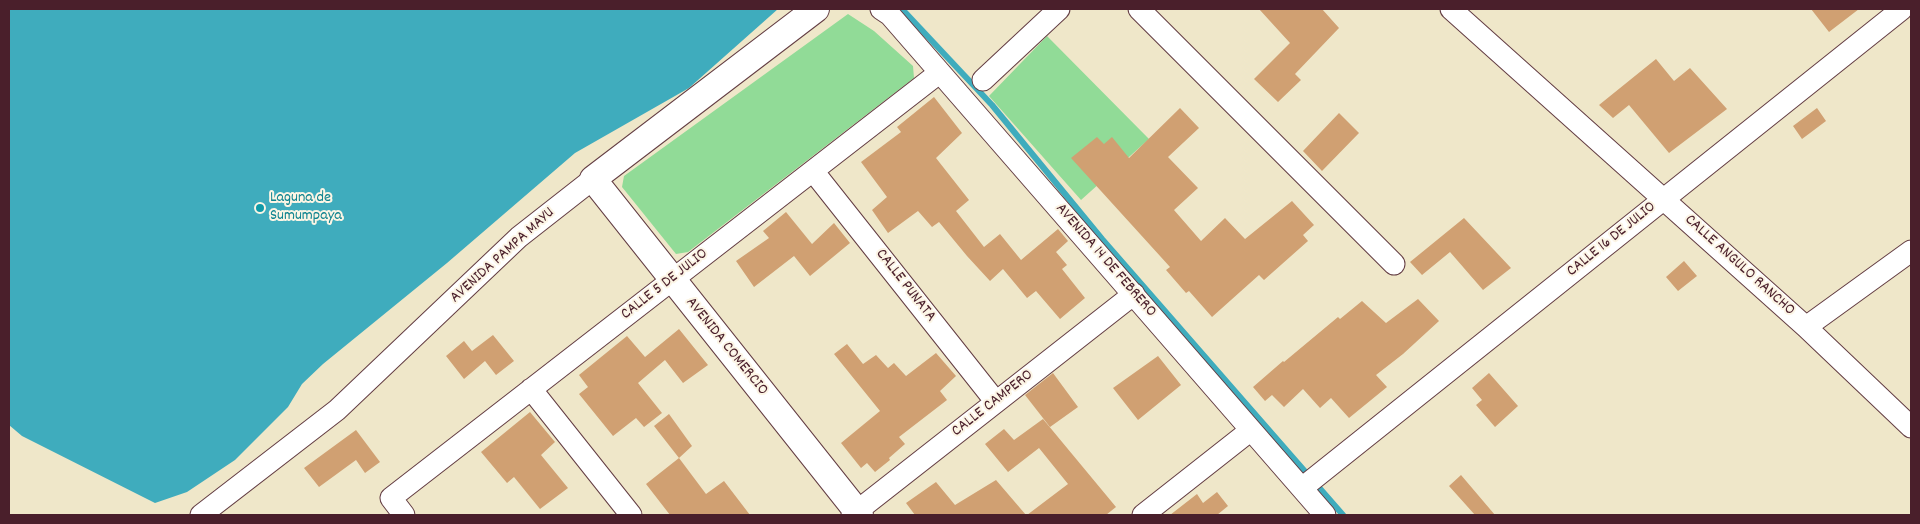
<!DOCTYPE html>
<style>
body{margin:0}
#map{position:relative;width:1920px;height:524px;overflow:hidden;background:#efe7c9;font-family:Dekko,sans-serif}
canvas{display:block}
.frame{position:absolute;inset:0;border:10px solid #4a1f2b;pointer-events:none}
</style>
<div id="map">
<canvas width="1920" height="524"></canvas>
<div class="frame"></div>
</div>
<script>
const ctx = document.querySelector('canvas').getContext('2d');
ctx.lineJoin = 'round';
function fill(path, color) { ctx.fillStyle = color; ctx.fill(path, 'evenodd'); }
function trace(path, color, width, dash) { ctx.strokeStyle = color; ctx.lineWidth = width; ctx.lineCap = dash ? 'butt' : 'round'; ctx.setLineDash(dash || []); ctx.stroke(path); }
function write(font, color, halo, rows, align = 'center') {
  ctx.font = font + ' Dekko,sans-serif'; ctx.lineWidth = 4; ctx.setLineDash([]); ctx.textBaseline = 'middle'; ctx.strokeStyle = halo; ctx.fillStyle = color; for (const [text, x, y, turn = 0] of rows) {
    ctx.save(); ctx.translate(x, y); ctx.rotate((+turn || 0) * Math.PI / 180); ctx.textAlign = isNaN(turn) ? turn : align; if (halo) ctx.strokeText(text, 0, 0); ctx.fillText(text, 0, 0); ctx.restore();
  }
}
fill(new Path2D(`
 M 848,14 L 874,31 L 913,66 L 914,78 L 688,252 L 676,254 L 622,187 L 624,176 Z
 M 1047,36 L 1149,139 L 1081,200 L 989,96 Z`), '#91db97');
fill(new Path2D(`
 M 9,9 L 778,9 L 689,88 L 575,153 L 447,263 L 323,364 L 302,384 L 288,407 L 235,460 L 187,492 L 155,503 L 22,436 L 9,425 Z`), '#3facbd');
trace(new Path2D(`
 M 902,9 L 992,105 L 1102,239 L 1343,515`), '#3facbd', 6);
fill(new Path2D(`
 M 1259,9 L 1322,9 L 1339,28 L 1295,74 L 1301,80 L 1278,102 L 1254,79 L 1290,43 Z
 M 1811,9 L 1859,9 L 1829,32 Z
 M 1656,59 L 1674,81 L 1690,68 L 1727,109 L 1669,153 L 1629,105 L 1613,118 L 1599,105 Z
 M 934,97 L 962,133 L 936,158 L 969,200 L 956,211 L 984,247 L 1000,234 L 1021,260 L 1058,229 L 1068,241 L 1056,252 L 1067,265 L 1062,269 L 1085,298 L 1060,319 L 1036,291 L 1027,298 L 1003,269 L 990,281 L 967,256 L 939,222 L 932,227 L 918,211 L 888,233 L 872,210 L 887,197 L 861,162 L 901,132 L 897,127 Z
 M 1180,108 L 1199,128 L 1168,157 L 1198,188 L 1174,210 L 1201,241 L 1225,218 L 1245,239 L 1292,201 L 1314,225 L 1303,235 L 1308,241 L 1264,280 L 1259,275 L 1212,317 L 1189,291 L 1186,293 L 1166,270 L 1170,267 L 1071,158 L 1097,137 L 1104,144 L 1112,137 L 1129,158 Z
 M 1817,108 L 1826,121 L 1802,139 L 1793,126 Z
 M 1339,113 L 1359,133 L 1322,171 L 1303,151 Z
 M 786,212 L 812,244 L 834,223 L 850,243 L 810,276 L 794,256 L 754,287 L 736,261 L 769,238 L 763,231 Z
 M 1464,218 L 1511,268 L 1483,290 L 1450,252 L 1422,275 L 1410,262 Z
 M 1684,261 L 1697,276 L 1678,291 L 1666,277 Z
 M 1418,299 L 1439,321 L 1403,354 L 1376,375 L 1387,387 L 1349,418 L 1331,398 L 1320,408 L 1303,389 L 1284,407 L 1272,395 L 1265,401 L 1253,387 L 1283,361 L 1284,362 L 1338,317 L 1340,319 L 1362,301 L 1386,323 Z
 M 679,329 L 708,365 L 683,383 L 665,360 L 638,383 L 662,413 L 644,427 L 636,418 L 613,436 L 579,394 L 588,387 L 579,375 L 627,336 L 645,357 Z
 M 493,335 L 514,361 L 496,375 L 485,361 L 464,379 L 446,356 L 464,341 L 472,351 Z
 M 847,344 L 863,364 L 876,355 L 888,368 L 894,363 L 906,376 L 936,353 L 956,376 L 940,391 L 947,400 L 899,437 L 905,444 L 889,458 L 890,460 L 875,472 L 867,463 L 861,468 L 841,443 L 880,411 L 834,354 Z
 M 1158,356 L 1181,385 L 1138,420 L 1113,388 Z
 M 1053,373 L 1078,407 L 1050,427 L 1025,395 Z
 M 1489,373 L 1518,406 L 1495,427 L 1476,405 L 1482,400 L 1472,388 Z
 M 530,412 L 555,442 L 541,455 L 568,488 L 540,509 L 514,477 L 507,483 L 481,452 Z
 M 669,414 L 692,446 L 679,458 L 654,426 Z
 M 1043,419 L 1116,507 L 1106,515 L 1027,515 L 1068,484 L 1039,448 L 1008,472 L 985,444 L 1004,429 L 1014,440 Z
 M 356,430 L 380,462 L 365,473 L 356,460 L 319,487 L 304,468 Z
 M 679,458 L 706,494 L 724,481 L 750,515 L 670,515 L 646,484 Z
 M 1461,475 L 1495,515 L 1475,515 L 1449,486 Z
 M 996,480 L 1026,515 L 915,515 L 906,503 L 936,482 L 955,505 Z
 M 1217,492 L 1228,506 L 1217,515 L 1170,515 L 1197,494 L 1203,503 Z`), '#d0a072');
const minor = new Path2D(`
 M 881,9 L 890,15 L 1325,515
 M 1139,9 L 1394,264
 M 1451,9 L 1806,327 L 1911,427
 M 983,80 L 1059,9
 M 813,171 L 996,402
 M 1806,327 L 1911,251
 M 531,389 L 631,515
 M 1302,488 L 1902,9
 M 201,515 L 337,410 L 519,237 L 593,179
 M 404,515 L 391,498 L 939,73
 M 852,515 L 1134,294
 M 1143,515 L 1251,430`);
const tertiary = new Path2D(`
 M 816,9 L 593,179 L 860,515`);
trace(minor, '#633d43', 23);
trace(tertiary, '#633d43', 28);
trace(minor, '#fff', 21);
trace(tertiary, '#fff', 26);
for (const [x, y, r, color] of [
 [260,208,5,"#0f9aa8"]
]) { const dot = new Path2D(); dot.arc(x, y, r, 0, 2 * Math.PI); ctx.fillStyle = color; ctx.fill(dot); trace(dot, '#fcf5e5', 2); }
write('16px', '#0d838f', '#fcf5e5', [
 ["Laguna de",270,199],
 ["Sumumpaya",270,217]
], 'left');
write('16px', '#4a1f2b', '#fcf5e5', [
 ["CALLE 16 DE JULIO",1612,240,-39],
 ["AVENIDA PAMPA MAYU",503,256,-42],
 ["AVENIDA 14 DE FEBRERO",1105,261,49],
 ["CALLE ANGULO RANCHO",1739,266,42],
 ["CALLE 5 DE JULIO",665,285,-38],
 ["CALLE PUNATA",905,286,52],
 ["AVENIDA COMERCIO",726,347,51],
 ["CALLE CAMPERO",993,404,-38]
]);
</script>
